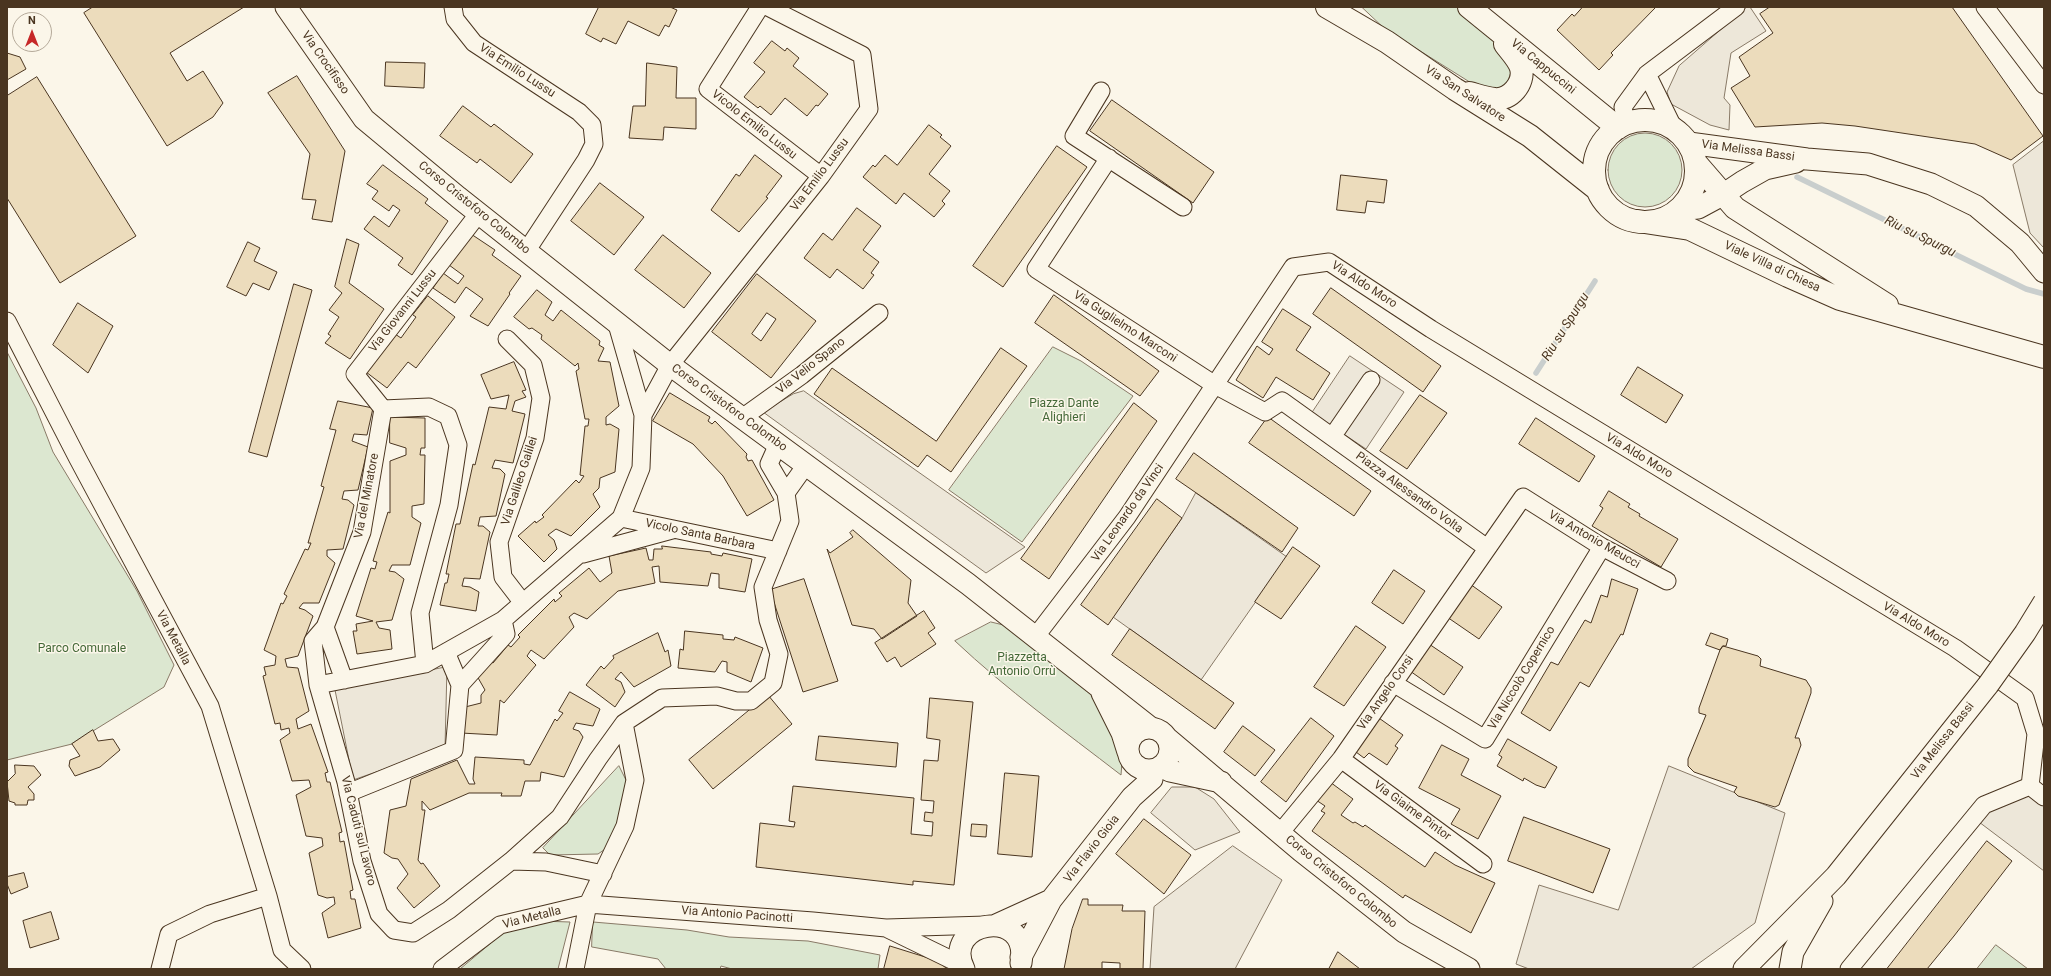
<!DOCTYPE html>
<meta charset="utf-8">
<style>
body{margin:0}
#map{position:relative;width:2051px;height:976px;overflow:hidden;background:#fbf6e9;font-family:Roboto,sans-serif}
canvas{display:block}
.frame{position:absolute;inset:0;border:8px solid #4a3520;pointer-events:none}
.north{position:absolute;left:12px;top:12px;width:40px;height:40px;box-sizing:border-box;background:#fbf6e9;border:1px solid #b4a999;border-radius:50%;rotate:0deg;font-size:11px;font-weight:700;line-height:16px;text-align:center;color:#4a3520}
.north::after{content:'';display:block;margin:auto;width:14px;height:18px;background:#c62828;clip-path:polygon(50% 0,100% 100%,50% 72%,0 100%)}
</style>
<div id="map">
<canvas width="2051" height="976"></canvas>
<div class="frame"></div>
<div class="north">N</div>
</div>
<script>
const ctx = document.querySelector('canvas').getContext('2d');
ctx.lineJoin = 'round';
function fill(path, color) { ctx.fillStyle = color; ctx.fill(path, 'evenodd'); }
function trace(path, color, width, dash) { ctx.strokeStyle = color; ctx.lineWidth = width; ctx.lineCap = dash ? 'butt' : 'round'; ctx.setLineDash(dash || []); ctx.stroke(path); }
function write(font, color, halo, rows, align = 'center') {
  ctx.font = font + ' Roboto,sans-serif'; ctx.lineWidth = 3; ctx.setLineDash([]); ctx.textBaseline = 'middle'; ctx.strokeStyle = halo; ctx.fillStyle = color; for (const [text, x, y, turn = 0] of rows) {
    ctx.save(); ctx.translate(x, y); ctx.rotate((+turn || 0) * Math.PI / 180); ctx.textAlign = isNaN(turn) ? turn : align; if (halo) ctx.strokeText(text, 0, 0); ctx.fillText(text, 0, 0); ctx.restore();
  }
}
const green = new Path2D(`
 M 1362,7 L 1457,7 L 1492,33 L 1513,67 L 1507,83 L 1493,93 L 1476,86 L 1385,29 Z
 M1608 170a37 37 0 1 1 74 0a37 37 0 1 1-74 0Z
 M 1053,347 L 1081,361 L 1133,396 L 1022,542 L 949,490 Z
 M 7,352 L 36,408 L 53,452 L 137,591 L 174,665 L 164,687 L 72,744 L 7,760 Z
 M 991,622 L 1020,629 L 1095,693 L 1123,750 L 1121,775 C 1064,731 1007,690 955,641 Z
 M 619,766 L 629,786 L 614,843 L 598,854 L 550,855 L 543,848 Z
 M 540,921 L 570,922 L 558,969 L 460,969 L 504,932 Z
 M 593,922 L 687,930 L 729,937 L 808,941 L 880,955 L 878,969 L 732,969 L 721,966 L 720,969 L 666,969 L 658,959 L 592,947 Z
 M 1996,945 L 2028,969 L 1977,969 Z`);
fill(green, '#dce7d0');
trace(green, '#887966', 1);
const parking = new Path2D(`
 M 1747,7 L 1750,7 L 1766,31 L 1731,53 L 1724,98 L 1730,105 L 1729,130 L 1710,125 L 1671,104 L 1667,92 L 1679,66 Z
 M 2044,141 L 2044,248 L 2030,233 L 2013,165 Z
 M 1350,356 L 1404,392 L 1366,449 L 1312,413 Z
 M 804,391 L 843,419 L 1025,547 L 986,573 L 763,412 L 793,394 Z
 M 1196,493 L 1287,557 L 1201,680 L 1113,617 L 1182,518 Z
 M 447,667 L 445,748 L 353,780 L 335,690 Z
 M 1669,766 L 1785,813 L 1755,923 L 1691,969 L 1529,969 L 1516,964 L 1539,885 L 1618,910 Z
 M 1172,787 L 1195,787 L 1214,799 L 1240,832 L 1195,850 L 1151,813 Z
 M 2027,795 L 2044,805 L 2044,871 L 1979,822 L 1991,808 Z
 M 1233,846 L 1282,880 L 1235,969 L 1150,969 L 1154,907 Z`);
fill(parking, '#ede7d9');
trace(parking, '#887966', 1);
trace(new Path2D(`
 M 1797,177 L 2026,289 L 2044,294
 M 1536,373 L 1595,281`), '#c9cecd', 5.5);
const building = new Path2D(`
 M 93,7 L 244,7 L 170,53 L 187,81 L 203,71 L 223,103 L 213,117 L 167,146 L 84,13 Z
 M 599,7 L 670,7 L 677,10 L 669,27 L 665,25 L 659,36 L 628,21 L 616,44 L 603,38 L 601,42 L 586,34 Z
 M 1583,7 L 1656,7 L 1611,53 L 1613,55 L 1599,70 L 1557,30 L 1572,14 L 1574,16 Z
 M 1770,7 L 1952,7 L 2043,136 L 2011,160 L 1975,144 L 1855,126 L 1822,123 L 1755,127 L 1731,88 L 1750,76 L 1739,57 L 1773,33 L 1760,14 Z
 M 772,41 L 785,51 L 787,48 L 799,58 L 793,66 L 828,94 L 818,106 L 816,105 L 807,116 L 785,98 L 771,115 L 760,106 L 758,108 L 744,97 L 765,72 L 754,63 Z
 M 7,53 L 20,57 L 26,69 L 7,80 Z
 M 386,62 L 425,63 L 424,88 L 385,86 Z
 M 647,63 L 677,67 L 676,98 L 696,98 L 696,129 L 664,127 L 663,140 L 629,138 L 633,106 L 645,106 Z
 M 297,76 L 345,151 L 332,222 L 312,219 L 316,200 L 302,199 L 310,154 L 268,93 Z
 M 37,77 L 136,236 L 60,283 L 7,198 L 7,96 Z
 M 1112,100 L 1214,172 L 1193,203 L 1090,131 Z
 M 463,106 L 491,127 L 494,124 L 533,154 L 511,183 L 480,159 L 477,163 L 440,136 Z
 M 929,125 L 942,135 L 940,137 L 951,146 L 929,174 L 950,191 L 942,201 L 945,204 L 934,217 L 904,193 L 896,204 L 863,177 L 873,165 L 875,167 L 885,155 L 897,165 Z
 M 1057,146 L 1087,167 L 1003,287 L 973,266 Z
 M 755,155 L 782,176 L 766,197 L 768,198 L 739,232 L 711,210 L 736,174 L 739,176 Z
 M 383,165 L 428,199 L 425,203 L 448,221 L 412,275 L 398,265 L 403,258 L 364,229 L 374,216 L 389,227 L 400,210 L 393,205 L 389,211 L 372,199 L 378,191 L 367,184 Z
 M 1341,175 L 1387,180 L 1384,203 L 1367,201 L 1365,213 L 1337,210 Z
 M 600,183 L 644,217 L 614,255 L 571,221 Z
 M 857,208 L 881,226 L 863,250 L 879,262 L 871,273 L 874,275 L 863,289 L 837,269 L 830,278 L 804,258 L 823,233 L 832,240 Z
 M 471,234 L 495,250 L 492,255 L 521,276 L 509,293 L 510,294 L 488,326 L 470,316 L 483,299 L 466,287 L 455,303 L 433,288 L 443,273 L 458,284 L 464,276 L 449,265 Z
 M 663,235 L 711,273 L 684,308 L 635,270 Z
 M 347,239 L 359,244 L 349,283 L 384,309 L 350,359 L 325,343 L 331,336 L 328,334 L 339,317 L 329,310 L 342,293 L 335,287 Z
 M 248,242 L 260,248 L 254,261 L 277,272 L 269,290 L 253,283 L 246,296 L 227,287 Z
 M 757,274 L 816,321 L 771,378 L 712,332 ZM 767,313 L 776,319 L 761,341 L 752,334 Z
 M 294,284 L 312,290 L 267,457 L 249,452 Z
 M 1331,288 L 1441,366 L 1423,392 L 1313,314 Z
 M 537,290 L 552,302 L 545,315 L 553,321 L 561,310 L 600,341 L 599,345 L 604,348 L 598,361 L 610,362 L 619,406 L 606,417 L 606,425 L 610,424 L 619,429 L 615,472 L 600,478 L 599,488 L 593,494 L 600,507 L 571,536 L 556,529 L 548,535 L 554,540 L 557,549 L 544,562 L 518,536 L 535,521 L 536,523 L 544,517 L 542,515 L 576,480 L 579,483 L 584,476 L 580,475 L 585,426 L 588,426 L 589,419 L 585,419 L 576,371 L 579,369 L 578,363 L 575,366 L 541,339 L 542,335 L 532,328 L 529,329 L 514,317 Z
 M 1054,295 L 1159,371 L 1140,396 L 1035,323 Z
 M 428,296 L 455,317 L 416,368 L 408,362 L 387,388 L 366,372 L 395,334 L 401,338 L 416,317 L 413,315 Z
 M 78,303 L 113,326 L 88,373 L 53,345 Z
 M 1283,309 L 1311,327 L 1296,350 L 1330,373 L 1313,400 L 1276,377 L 1263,398 L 1236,380 L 1257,346 L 1269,355 L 1273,349 L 1262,342 Z
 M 1001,348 L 1027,366 L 951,472 L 927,455 L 918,467 L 814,394 L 832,368 L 936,441 Z
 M 514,362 L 526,390 L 522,391 L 526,397 L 515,401 L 512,411 L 525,414 L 513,463 L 495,460 L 492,468 L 500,469 L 505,474 L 496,516 L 480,517 L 478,526 L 483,526 L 490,532 L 480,579 L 464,578 L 462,586 L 470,587 L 479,592 L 476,611 L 440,605 L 445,583 L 447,583 L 449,574 L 446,574 L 456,524 L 460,524 L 473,464 L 475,465 L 489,407 L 506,409 L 509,395 L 491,399 L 481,375 Z
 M 1638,367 L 1683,395 L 1666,423 L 1621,395 Z
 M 670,393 L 710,417 L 708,421 L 712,424 L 715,421 L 747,454 L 746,457 L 748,461 L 752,460 L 774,500 L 747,516 L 723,476 L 693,444 L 653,421 Z
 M 1420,395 L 1447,413 L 1407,469 L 1380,451 Z
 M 338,401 L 373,408 L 367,435 L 354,434 L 352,441 L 368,447 L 358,490 L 344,491 L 342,499 L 348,500 L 354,505 L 343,549 L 327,550 L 327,556 L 335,563 L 319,603 L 303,603 L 299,608 L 305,610 L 313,616 L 298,656 L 285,659 L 287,667 L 298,668 L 309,711 L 296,719 L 298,729 L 311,724 L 328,772 L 325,773 L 327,782 L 330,782 L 342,832 L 339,833 L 340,842 L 344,841 L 353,890 L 350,891 L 351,899 L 355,899 L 361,928 L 328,938 L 322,913 L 335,904 L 334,897 L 327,898 L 318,895 L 309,853 L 323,846 L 322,838 L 306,836 L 296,795 L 311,787 L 309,780 L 292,781 L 280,740 L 290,733 L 289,728 L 281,730 L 280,723 L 275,724 L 263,676 L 266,675 L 264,667 L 275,665 L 276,656 L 264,650 L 281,603 L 283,604 L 287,596 L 284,594 L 305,549 L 308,550 L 311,543 L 308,543 L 324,487 L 321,486 L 336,430 L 330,429 Z
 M 1134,403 L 1157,421 L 1049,579 L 1021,559 Z
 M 390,417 L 425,418 L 425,448 L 421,448 L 420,455 L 425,455 L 424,504 L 412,506 L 412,517 L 421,523 L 410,565 L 392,565 L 389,571 L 395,572 L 404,579 L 392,620 L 376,622 L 379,628 L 390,630 L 392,649 L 357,654 L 353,631 L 357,631 L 356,624 L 373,621 L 356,616 L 371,568 L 375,569 L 377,562 L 373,561 L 388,512 L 390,513 L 390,461 L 406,455 L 406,448 L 390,443 Z
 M 1268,417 L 1371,491 L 1354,516 L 1249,443 Z
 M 1536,418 L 1595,456 L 1579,482 L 1519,444 Z
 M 1194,453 L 1298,528 L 1282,552 L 1176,479 Z
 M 1609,491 L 1630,504 L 1628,507 L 1640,514 L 1639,516 L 1678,539 L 1661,567 L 1592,526 L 1603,508 L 1600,506 Z
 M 1157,499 L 1182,518 L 1108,625 L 1081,605 Z
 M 853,530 L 911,580 L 908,603 L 917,616 L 882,639 L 874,629 L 852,625 L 827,549 L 830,553 L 853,537 L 850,533 Z
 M 662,546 L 711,552 L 711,554 L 722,556 L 723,553 L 752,559 L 745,592 L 719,588 L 719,574 L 711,573 L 708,586 L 660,582 L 659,566 L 652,567 L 655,583 L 618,591 L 587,619 L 574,613 L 569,617 L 574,627 L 544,659 L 531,650 L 527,656 L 536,665 L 504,703 L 500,700 L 497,735 L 461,733 L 465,707 L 481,703 L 481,695 L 485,690 L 477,676 L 490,661 L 493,663 L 508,645 L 511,647 L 520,637 L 518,635 L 554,599 L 555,602 L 562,596 L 559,593 L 589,568 L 600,582 L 612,573 L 609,556 L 646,548 L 649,560 L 653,560 L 654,549 L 662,549 Z
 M 1293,547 L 1320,566 L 1281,619 L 1255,602 Z
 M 1394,570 L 1425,591 L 1403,624 L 1372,603 Z
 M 804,579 L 838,681 L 803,692 L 770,590 Z
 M 1612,579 L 1638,589 L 1623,635 L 1621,634 L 1589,687 L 1580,682 L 1550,731 L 1521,713 L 1551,662 L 1558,665 L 1585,620 L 1591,623 L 1601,595 L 1607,597 Z
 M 1470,584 L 1502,607 L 1479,639 L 1447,617 Z
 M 924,611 L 935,628 L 928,633 L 936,644 L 901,667 L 895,657 L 887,662 L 875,643 Z
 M 1356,626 L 1386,647 L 1344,706 L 1314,687 Z
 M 1130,629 L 1234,703 L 1215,729 L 1112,655 Z
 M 685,631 L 723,635 L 723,639 L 734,640 L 735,637 L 763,648 L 751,682 L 727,672 L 727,662 L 722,661 L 715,672 L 678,668 L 680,649 L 683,650 Z
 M 658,633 L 665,652 L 668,650 L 671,666 L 634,687 L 621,672 L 615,679 L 621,682 L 625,692 L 615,707 L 586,685 L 601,666 L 604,669 L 614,658 L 613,656 Z
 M 1711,633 L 1728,639 L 1726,646 L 1723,646 L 1720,650 L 1706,645 Z
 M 1429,644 L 1463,667 L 1444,695 L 1410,671 Z
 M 1723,646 L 1758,656 L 1761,659 L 1760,666 L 1806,680 L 1811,688 L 1811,693 L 1795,738 L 1799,738 L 1801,745 L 1779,805 L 1775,807 L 1738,796 L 1734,792 L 1737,787 L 1694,772 L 1688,766 L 1688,759 L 1706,715 L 1699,713 L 1699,708 L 1720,650 Z
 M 570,692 L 600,709 L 593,726 L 576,723 L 573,729 L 579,731 L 583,737 L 564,777 L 541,772 L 540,781 L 525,781 L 521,796 L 501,796 L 502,793 L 469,793 L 430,810 L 422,801 L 422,810 L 425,810 L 418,860 L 421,864 L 423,863 L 440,886 L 414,908 L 397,888 L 408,874 L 398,859 L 392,858 L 384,853 L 390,810 L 406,806 L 411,779 L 457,760 L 469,784 L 475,784 L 473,779 L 475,757 L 524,760 L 524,764 L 530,765 L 555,719 L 557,721 L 563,713 L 559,711 Z
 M 768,695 L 792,724 L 713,789 L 689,760 Z
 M 930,698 L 973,702 L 954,885 L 913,881 L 913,885 L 756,867 L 760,823 L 794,827 L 795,822 L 789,821 L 793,786 L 914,798 L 911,834 L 932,836 L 933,822 L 924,821 L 925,812 L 933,813 L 934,801 L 921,800 L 924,760 L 938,761 L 940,740 L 927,738 Z
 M 1376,716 L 1403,735 L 1395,746 L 1398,748 L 1387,765 L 1369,753 L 1364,758 L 1352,749 Z
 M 1311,718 L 1334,736 L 1286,802 L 1261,782 Z
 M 1243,726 L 1275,750 L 1255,776 L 1224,752 Z
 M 93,730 L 98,741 L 113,739 L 120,750 L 100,767 L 75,776 L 69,766 L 70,760 L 80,756 L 72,744 Z
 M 819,736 L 898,743 L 896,767 L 816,760 Z
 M 1508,739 L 1557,767 L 1545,788 L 1536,785 L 1524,778 L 1523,781 L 1497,766 L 1502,757 L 1499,755 Z
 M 1442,745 L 1469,759 L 1461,775 L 1501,796 L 1478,839 L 1451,824 L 1460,809 L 1419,788 Z
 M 15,765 L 34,766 L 41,775 L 28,787 L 34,794 L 34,800 L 28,800 L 27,805 L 15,805 L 15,803 L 9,801 L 7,782 L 15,774 Z
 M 1005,773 L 1039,776 L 1032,857 L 998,854 Z
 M 1330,782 L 1353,799 L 1341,815 L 1353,823 L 1355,822 L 1363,827 L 1365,825 L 1425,867 L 1435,852 L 1455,865 L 1495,883 L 1471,933 L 1405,895 L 1403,898 L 1312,831 L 1325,813 L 1321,811 L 1325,806 L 1316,800 Z
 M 1524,817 L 1610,849 L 1593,893 L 1508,861 Z
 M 1144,819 L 1191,855 L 1164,894 L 1116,854 Z
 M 972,824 L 987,825 L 986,837 L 971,836 Z
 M 1987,841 L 2012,861 L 1954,936 L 1927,969 L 1887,969 Z
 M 24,873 L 28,887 L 11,894 L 7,884 L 7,877 Z
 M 1083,899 L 1088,899 L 1088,905 L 1123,905 L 1122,911 L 1145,911 L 1143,969 L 1120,969 L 1120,963 L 1102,962 L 1102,969 L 1064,969 L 1072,929 Z
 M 51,912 L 59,939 L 30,948 L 23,921 Z
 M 890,946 L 938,961 L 947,969 L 884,969 Z
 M 1338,952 L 1360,969 L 1329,969 Z`);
fill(building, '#ecdcbc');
trace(building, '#4a3520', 1);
const minor = new Path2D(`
 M 453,7 L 455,19 L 474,43 L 579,112 L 592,125 L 594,144 L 586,160 L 527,250
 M 760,7 L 708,89 L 821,176
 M 1985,7 L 2044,85
 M 1647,74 L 1673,127
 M 1101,91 L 1074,136 L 1183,207
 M 1626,123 L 1623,107 L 1647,74 L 1736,7
 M 1109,158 L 1036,269 L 1215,385 L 1265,412 L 1282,401 L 1487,548
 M 7,321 L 78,459 L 210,706 L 268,896 L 282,950 L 302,969
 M 507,339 L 533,365 L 541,398 L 535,438 L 499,542 L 503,577 L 523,603
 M 383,409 L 362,532 L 325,627 L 313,641 L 318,685 L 346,782 L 362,861 L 379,914 L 394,930 L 413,933 L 449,910 L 511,861 L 560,817 L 598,759 L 624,723 L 662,698 L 717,696 L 736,701 L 751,701 L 773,683 L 779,654 L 768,620 L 763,587 L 790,521 L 786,493 L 769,464 L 778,444
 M 383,409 L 429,407 L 448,416 L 458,445 L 449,505 L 420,613 L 425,664
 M 383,409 L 355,374 L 479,213
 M 643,415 L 670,365 L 821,176 L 869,109 L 862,55 L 768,7
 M 742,418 L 802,375 L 879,313
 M 1332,437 L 1371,380
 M 786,493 L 806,465
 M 621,518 L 778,551
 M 583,554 L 672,530
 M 325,627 L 344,680
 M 1036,636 L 1127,517 L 1293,267 L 1329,262 L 1431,329 L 1955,648 L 2025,698 L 2036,734 L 2030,786
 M 446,652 L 460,685
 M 1393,683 L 1485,739 L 1602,547
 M 318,685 L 425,664 L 503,620 L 621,518 L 641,468 L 643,415 L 616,321
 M 1341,759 L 1483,864
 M 348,793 L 454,750 L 460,685 L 506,634 L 503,620
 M 1280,833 L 1341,759 L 1523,497 L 1602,547 L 1667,581
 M 511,861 L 546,862 L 603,874
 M 888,929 L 962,965
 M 160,969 L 169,934 L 210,914 L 268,896
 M 442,969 L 500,925 L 588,904 L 813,921 L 886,928 L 986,925
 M 575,969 L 588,904 L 625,826 L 635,780 L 624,723
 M 1849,969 L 1984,805 L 2030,786 L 2044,797`);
const tertiary = new Path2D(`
 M 286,7 L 364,119 L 458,197 L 670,365 L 968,584 L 1151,728
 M 1689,143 L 1807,159 L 1868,164 L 1931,184 L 1976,206 L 2020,243 L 2044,272
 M 1678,210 L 1698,208 L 1724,194 L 1742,182 L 1765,169 L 1796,162
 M 1102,693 L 1122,733 L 1128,752
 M1128 749a21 21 0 1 1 42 0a21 21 0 1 1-42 0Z
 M 1167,738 L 1301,851 L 1404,932 L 1469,969
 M 1162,767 L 1170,771 L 1221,782
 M 996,925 L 1051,900
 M 1021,957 L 1051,900 L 1132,797 L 1152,779 L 1152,770
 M 964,969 C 940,921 1031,905 1021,963
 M 1744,969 L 1836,876 L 1988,685
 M 1790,969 L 1793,952 L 1822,901`);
const primary = new Path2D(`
 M 1327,7 L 1387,42 L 1455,89 L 1530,136 L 1598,190
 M 1469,7 L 1618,128
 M 1469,93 C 1477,95 1486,98 1494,99 C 1510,101 1525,83 1521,68 C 1519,60 1510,51 1505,44
 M1594 171a51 51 0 1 1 102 0a51 51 0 1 1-102 0Z
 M 1696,163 L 1735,208 L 1887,305
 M 1638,221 L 1690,229 L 1788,276 L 1840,299 L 2044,357`);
trace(minor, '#4a3520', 19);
trace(tertiary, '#4a3520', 23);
trace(primary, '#4a3520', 24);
trace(minor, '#fbf6e9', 17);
trace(tertiary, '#fbf6e9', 21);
trace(primary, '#fbf6e9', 22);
const tertiaryBridge = new Path2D(`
 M 1988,685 L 2025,633 L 2044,602`);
trace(tertiaryBridge, '#4a3520', 23, []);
trace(tertiaryBridge, '#fbf6e9', 21);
write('12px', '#4a3520', '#fbf6e9', [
 ["Via Crocifisso",325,63,55],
 ["Via Cappuccini",1543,67,39],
 ["Via Emilio Lussu",517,71,33],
 ["Via San Salvatore",1465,94,33],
 ["Vicolo Emilio Lussu",754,125,38],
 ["Via Melissa Bassi",1748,151,8],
 ["Via Emilio Lussu",820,175,-53],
 ["Corso Cristoforo Colombo",474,208,39],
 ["Viale Villa di Chiesa",1772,267,25],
 ["Via Aldo Moro",1364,285,33],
 ["Via Giovanni Lussu",403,311,-52],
 ["Via Guglielmo Marconi",1125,327,33],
 ["Via Velio Spano",811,366,-38],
 ["Corso Cristoforo Colombo",729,408,36],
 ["Via Aldo Moro",1639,456,31],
 ["Via Galileo Galilei",520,481,-72],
 ["Piazza Alessandro Volta",1409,493,36],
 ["Via del Minatore",367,496,-79],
 ["Via Leonardo da Vinci",1128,513,-55],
 ["Vicolo Santa Barbara",700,535,12],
 ["Via Antonio Meucci",1594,540,30],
 ["Via Aldo Moro",1916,625,31],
 ["Via Metalla",173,638,62],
 ["Via Niccolò Copernico",1522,678,-59],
 ["Via Angelo Corsi",1386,693,-55],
 ["Via Melissa Bassi",1943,741,-52],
 ["Via Giaime Pintor",1412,811,36],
 ["Via Caduti sul Lavoro",358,831,76],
 ["Via Flavio Gioia",1092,849,-52],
 ["Corso Cristoforo Colombo",1341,882,39],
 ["Via Antonio Pacinotti",737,915,4],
 ["Via Metalla",532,918,-14]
]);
write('12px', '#436837', '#fbf6e9', [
 ["Piazza Dante",1064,404],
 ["Alighieri",1064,418],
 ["Parco Comunale",82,649],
 ["Piazzetta",1022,658],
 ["Antonio Orrù",1022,672]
]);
write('italic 13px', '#4a3520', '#fbf6e9', [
 ["Riu su Spurgu",1920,237,26],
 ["Riu su Spurgu",1566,327,-58]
]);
</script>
